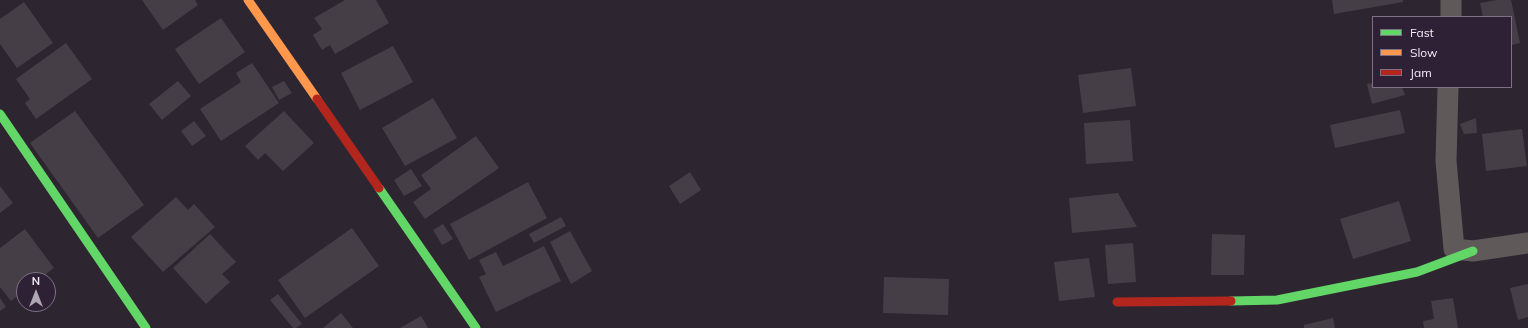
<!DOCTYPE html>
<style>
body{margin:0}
#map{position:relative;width:1528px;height:328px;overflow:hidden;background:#2d2630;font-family:Mulish,sans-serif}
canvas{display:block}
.legend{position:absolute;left:1372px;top:16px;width:140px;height:72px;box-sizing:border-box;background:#2e2135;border:1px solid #7d7283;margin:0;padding:5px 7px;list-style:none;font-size:12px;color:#f3ebf8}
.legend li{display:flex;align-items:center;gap:8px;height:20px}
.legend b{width:20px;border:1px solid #7d7283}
.north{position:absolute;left:16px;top:272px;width:40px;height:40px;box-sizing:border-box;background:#2e2135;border:1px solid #7d7283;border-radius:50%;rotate:0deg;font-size:11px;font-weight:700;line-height:16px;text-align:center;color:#f3ebf8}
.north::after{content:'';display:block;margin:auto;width:14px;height:18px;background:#aea6b2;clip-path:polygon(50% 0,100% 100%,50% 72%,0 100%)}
</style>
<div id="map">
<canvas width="1528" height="328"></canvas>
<ul class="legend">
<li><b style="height:5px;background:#63d668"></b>Fast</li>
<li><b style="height:5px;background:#ff974d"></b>Slow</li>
<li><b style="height:5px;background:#b3261e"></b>Jam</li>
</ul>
<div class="north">N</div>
</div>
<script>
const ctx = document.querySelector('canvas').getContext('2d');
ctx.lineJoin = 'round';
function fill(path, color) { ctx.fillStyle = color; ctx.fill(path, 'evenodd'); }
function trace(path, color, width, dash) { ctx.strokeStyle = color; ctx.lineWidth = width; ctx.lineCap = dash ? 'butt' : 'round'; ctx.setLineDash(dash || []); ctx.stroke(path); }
fill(new Path2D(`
 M 142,0 L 195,0 L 198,5 L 163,30 Z
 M 345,0 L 376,0 L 389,23 L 335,54 L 330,45 L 322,50 L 313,35 L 322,29 L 314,18 Z
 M 1332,0 L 1403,0 L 1403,2 L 1334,14 Z
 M 1497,0 L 1511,0 L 1520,43 L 1511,45 L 1511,17 L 1483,17 L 1480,3 Z
 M 24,2 L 53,43 L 17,68 L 0,44 L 0,19 Z
 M 221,18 L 245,52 L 199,84 L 175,49 Z
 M 66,43 L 92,79 L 36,119 L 25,103 L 30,99 L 16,79 Z
 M 393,46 L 413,82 L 360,110 L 341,73 Z
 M 252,63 L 279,103 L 221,141 L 200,109 L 241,82 L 236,73 Z
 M 1131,68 L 1136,106 L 1083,113 L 1078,75 Z
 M 178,81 L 191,96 L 162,120 L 149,104 Z
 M 284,81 L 292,93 L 279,100 L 272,87 Z
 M 1373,83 L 1373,87 L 1402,87 L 1405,95 L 1372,104 L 1367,84 Z
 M 433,98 L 457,138 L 405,166 L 382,128 Z
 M 1400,110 L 1405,133 L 1335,148 L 1330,125 Z
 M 75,111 L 144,205 L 98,238 L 30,143 Z
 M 284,111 L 314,143 L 283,171 L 265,153 L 258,160 L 245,146 Z
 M 1476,118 L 1477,133 L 1464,134 L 1460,124 Z
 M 1130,120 L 1133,161 L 1086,164 L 1084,123 Z
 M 194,121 L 206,136 L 192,146 L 181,131 Z
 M 1522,129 L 1527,166 L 1486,171 L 1482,134 Z
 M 476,136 L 499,168 L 425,219 L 413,202 L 431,189 L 421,175 Z
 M 411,169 L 422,186 L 404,196 L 394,180 Z
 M 690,172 L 701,190 L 680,204 L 669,186 Z
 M 528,182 L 547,218 L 469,260 L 450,224 Z
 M 0,186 L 13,203 L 0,213 Z
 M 1118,193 L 1137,227 L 1072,233 L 1069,198 Z
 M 176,197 L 188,210 L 194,204 L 215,227 L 163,272 L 131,237 Z
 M 1399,201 L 1411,241 L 1353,259 L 1340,219 Z
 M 561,217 L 566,226 L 534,243 L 529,234 Z
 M 443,224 L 453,239 L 442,245 L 433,230 Z
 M 352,228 L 379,266 L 305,318 L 278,280 Z
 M 25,229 L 54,268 L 38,280 L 24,280 L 24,291 L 11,301 L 0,287 L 0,248 Z
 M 570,231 L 592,271 L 571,284 L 550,242 Z
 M 210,234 L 236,262 L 222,274 L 230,282 L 206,304 L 173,268 Z
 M 1212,234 L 1245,235 L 1244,275 L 1211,275 Z
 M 1133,243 L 1136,282 L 1108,284 L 1105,245 Z
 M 544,246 L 561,281 L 496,312 L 479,277 L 486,274 L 479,260 L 496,252 L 503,266 Z
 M 1089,258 L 1095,297 L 1059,301 L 1054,262 Z
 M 884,277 L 949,279 L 948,315 L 883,313 Z
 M 1528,284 L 1528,317 L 1518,320 L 1510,288 Z
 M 278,294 L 302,324 L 296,328 L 293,328 L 270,300 Z
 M 0,298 L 6,307 L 0,311 Z
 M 1453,298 L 1458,328 L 1424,328 L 1423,321 L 1434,319 L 1431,301 Z
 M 341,313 L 353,328 L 323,328 Z
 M 421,316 L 428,328 L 400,328 Z
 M 1333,318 L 1335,328 L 1304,328 L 1304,325 Z`), '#453e47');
trace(new Path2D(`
 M 1451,17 L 1451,0
 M 1448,87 L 1446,161 L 1454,249 L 1473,251 L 1528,243`), '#5f595a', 21);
trace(new Path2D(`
 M 0,114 L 146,328
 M 379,188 L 476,328
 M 1231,301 L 1277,300 L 1417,272 L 1473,251`), '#63d668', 9);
trace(new Path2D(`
 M 248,0 L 317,99`), '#ff974d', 9);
trace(new Path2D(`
 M 317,99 L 379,188
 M 1117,302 L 1231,301`), '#b3261e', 9);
</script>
